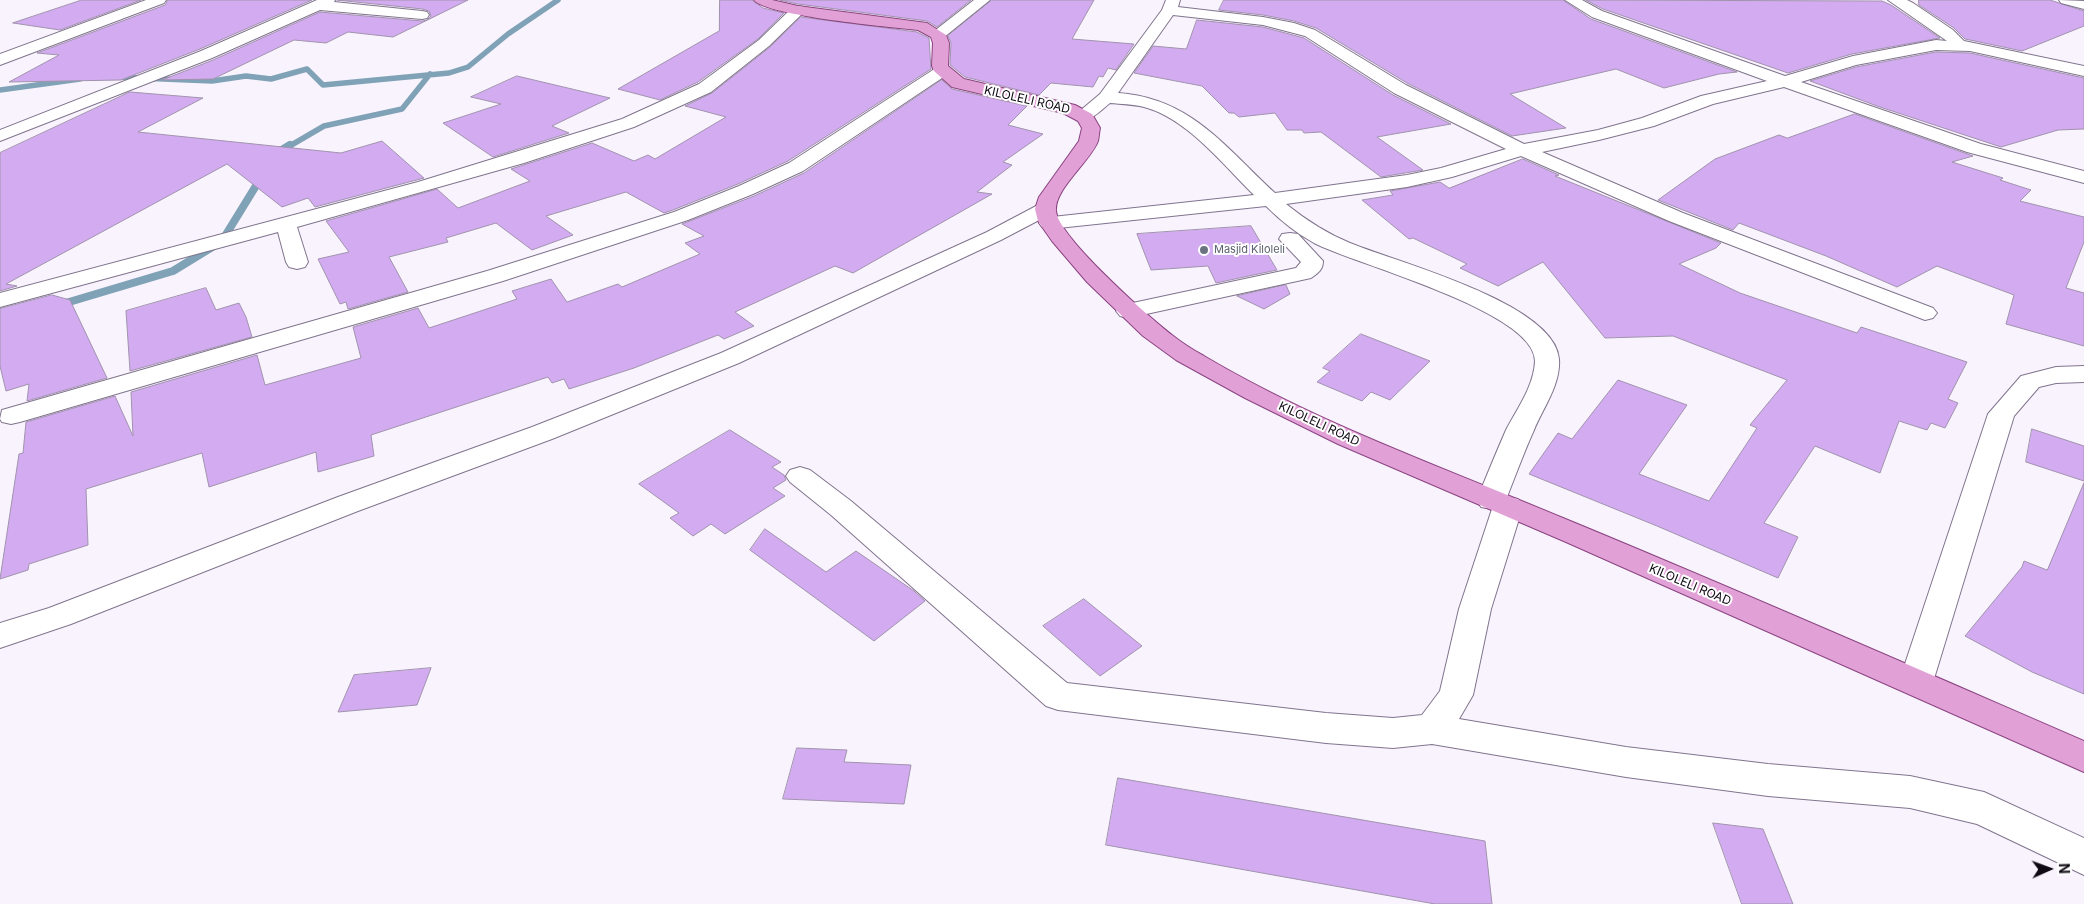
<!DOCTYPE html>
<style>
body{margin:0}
#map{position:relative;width:2084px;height:904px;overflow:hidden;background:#f9f3fe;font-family:Inter,sans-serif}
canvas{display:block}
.north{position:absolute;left:2024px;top:844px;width:50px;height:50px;-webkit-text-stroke:4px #fff;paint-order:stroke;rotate:88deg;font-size:14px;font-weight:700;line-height:20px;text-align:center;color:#0e0912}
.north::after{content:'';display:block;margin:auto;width:18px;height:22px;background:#0e0912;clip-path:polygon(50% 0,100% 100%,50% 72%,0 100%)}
</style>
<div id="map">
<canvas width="2084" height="904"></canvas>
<div class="north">N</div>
</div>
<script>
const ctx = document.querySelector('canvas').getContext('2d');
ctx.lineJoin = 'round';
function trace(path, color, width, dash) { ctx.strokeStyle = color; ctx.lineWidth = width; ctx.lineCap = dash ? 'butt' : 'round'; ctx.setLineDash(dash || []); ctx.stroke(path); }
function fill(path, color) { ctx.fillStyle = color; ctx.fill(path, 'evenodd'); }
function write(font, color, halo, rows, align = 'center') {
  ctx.font = font + ' Inter,sans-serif'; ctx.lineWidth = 4; ctx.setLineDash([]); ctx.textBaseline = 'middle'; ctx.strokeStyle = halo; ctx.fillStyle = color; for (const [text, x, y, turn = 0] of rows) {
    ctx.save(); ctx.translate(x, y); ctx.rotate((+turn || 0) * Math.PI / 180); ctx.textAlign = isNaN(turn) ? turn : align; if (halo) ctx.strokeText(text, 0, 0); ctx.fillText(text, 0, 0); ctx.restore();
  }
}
trace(new Path2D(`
 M 115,77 L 212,81 L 246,76 L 271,79 L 307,69 L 323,85 L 449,73 L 468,67 L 508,34 L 558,0
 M 0,90 L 80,79
 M 288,147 L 324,126 L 402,109 L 430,74`), '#80a2b6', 5.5);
trace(new Path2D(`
 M 277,153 L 290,145
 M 59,305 L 173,271 L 222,241 L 262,176`), '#80a2b6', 8);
const building = new Path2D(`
 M 82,0 L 141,0 L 60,30 L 13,23 Z
 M 168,0 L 312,0 L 200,49 L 121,80 L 9,82 L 59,55 L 37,53 L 165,5 Z
 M 337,0 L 468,0 L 393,37 L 348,32 L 326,43 L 294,40 L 213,79 L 162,80 L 213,60 L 320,12 L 422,21 L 427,20 L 431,16 L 429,11 L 422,9 Z
 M 720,0 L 752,0 L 763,8 L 784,13 L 758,39 L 698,82 L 660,100 L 618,89 L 719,31 Z
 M 780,0 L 971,0 L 937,27 L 927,21 L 798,4 Z
 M 992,0 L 1094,0 L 1072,39 L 1134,44 L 1116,70 L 1108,68 L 1103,77 L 1099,76 L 1093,87 L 1051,83 L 1039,95 L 965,77 L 950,65 L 951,43 L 948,36 Z
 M 1224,0 L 1563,0 L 1591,19 L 1737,72 L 1719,74 L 1664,88 L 1616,69 L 1510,94 L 1566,128 L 1512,136 L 1407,83 L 1316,28 L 1294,21 L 1263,15 L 1219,10 Z
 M 1586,0 L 1882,1 L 1891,5 L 1940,38 L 1852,54 L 1788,73 L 1603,9 Z
 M 1919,0 L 2050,0 L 2084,11 L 2084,26 L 2022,51 L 1965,39 L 1954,28 L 1919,5 Z
 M 801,17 L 917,32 L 929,38 L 931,69 L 788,161 L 738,184 L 673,210 L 664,213 L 626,192 L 546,216 L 573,235 L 532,250 L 496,223 L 446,238 L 448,242 L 389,257 L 408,292 L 348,309 L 346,302 L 340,304 L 318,259 L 349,252 L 326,221 L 437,189 L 458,208 L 530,181 L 511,169 L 592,143 L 634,161 L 648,155 L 655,159 L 726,117 L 685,106 L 712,93 L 770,47 Z
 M 1197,20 L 1263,27 L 1304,38 L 1393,95 L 1451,124 L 1377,137 L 1423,170 L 1381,177 L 1321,132 L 1304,133 L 1302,130 L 1287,130 L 1275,113 L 1239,117 L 1234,113 L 1229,113 L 1202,86 L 1134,73 L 1153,46 L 1186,49 Z
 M 1936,52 L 1970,53 L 2084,78 L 2084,129 L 2058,130 L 2001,147 L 1877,106 L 1810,81 L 1856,67 Z
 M 517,76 L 610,98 L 552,126 L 569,133 L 493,157 L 443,123 L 501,104 L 471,97 Z
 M 942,80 L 952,89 L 1027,106 L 1008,125 L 1043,134 L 1003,162 L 1012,165 L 977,192 L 992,194 L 853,273 L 835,266 L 735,312 L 754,326 L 724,339 L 718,335 L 634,368 L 569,389 L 564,379 L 552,383 L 548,377 L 371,435 L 374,456 L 318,472 L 316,452 L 209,487 L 202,453 L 86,489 L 88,545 L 29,564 L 28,570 L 0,579 L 19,454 L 23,453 L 26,422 L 115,396 L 133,436 L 131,392 L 257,355 L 265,385 L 361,358 L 353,327 L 418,308 L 429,328 L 517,299 L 512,291 L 551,279 L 567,302 L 618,284 L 622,287 L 700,254 L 685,243 L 704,236 L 682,224 L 754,196 L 804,173 Z
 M 130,92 L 203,98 L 138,132 L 341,153 L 382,141 L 424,178 L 315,207 L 308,198 L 282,207 L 227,164 L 6,284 L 17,286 L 0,291 L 0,153 Z
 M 1855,114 L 1973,156 L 1952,162 L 2003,178 L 2000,180 L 2031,190 L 2020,201 L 2084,217 L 2084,242 L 2066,288 L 2084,293 L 2084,346 L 2006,324 L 2014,295 L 1937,266 L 1897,287 L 1826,256 L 1739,223 L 1733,230 L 1658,200 L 1715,159 L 1779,135 L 1787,138 Z
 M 1523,159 L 1559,175 L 1555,176 L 1721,243 L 1716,248 L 1679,264 L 1740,293 L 1857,333 L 1861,327 L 1967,362 L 1948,399 L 1958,403 L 1945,428 L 1931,423 L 1927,430 L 1899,421 L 1880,473 L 1815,446 L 1764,523 L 1798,537 L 1778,578 L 1657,526 L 1529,474 L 1558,433 L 1572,439 L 1618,380 L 1687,405 L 1639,474 L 1709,501 L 1757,428 L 1750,425 L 1787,380 L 1673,336 L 1605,338 L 1543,262 L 1498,286 L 1460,268 L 1467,264 L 1413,238 L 1409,239 L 1362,200 L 1393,195 L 1390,191 L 1440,182 L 1449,188 Z
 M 1251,226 L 1277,270 L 1216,283 L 1208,266 L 1151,270 L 1137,234 Z
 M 1286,285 L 1290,294 L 1264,309 L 1237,296 Z
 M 206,288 L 216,310 L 239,303 L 246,317 L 252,337 L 130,371 L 126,311 Z
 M 52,295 L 70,300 L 107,378 L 27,401 L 29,384 L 6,391 L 0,366 L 0,309 Z
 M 1361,334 L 1430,361 L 1390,400 L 1371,392 L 1362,401 L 1317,382 L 1330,371 L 1323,368 Z
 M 2032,429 L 2084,446 L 2084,481 L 2026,462 Z
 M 730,430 L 781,462 L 772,467 L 784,475 L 786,480 L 773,488 L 785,496 L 725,534 L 711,524 L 693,536 L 670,518 L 679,513 L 639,484 Z
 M 2084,483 L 2084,694 L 2032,672 L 1965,636 L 2022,567 L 2024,561 L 2047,570 Z
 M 765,529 L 826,572 L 856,551 L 914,591 L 925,601 L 874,641 L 750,550 Z
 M 1084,599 L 1142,646 L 1100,676 L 1043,626 Z
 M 431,668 L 417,705 L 338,712 L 354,675 Z
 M 797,748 L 847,750 L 844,762 L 911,765 L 904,804 L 783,799 Z
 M 1118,778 L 1485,841 L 1492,904 L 1435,904 L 1106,845 Z
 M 1713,823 L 1763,829 L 1793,904 L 1742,904 Z`);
fill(building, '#d2abf0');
trace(building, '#a193ad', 1);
const minor = new Path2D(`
 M 146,0 L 166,0 L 164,3 L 0,65 L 0,54 Z
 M 317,0 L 335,0 L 334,2 L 422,11 L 427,12 L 429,15 L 427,18 L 422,19 L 320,10 L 212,58 L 0,141 L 0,130 L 201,51 Z
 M 974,0 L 990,0 L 943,38 L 933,38 L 930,35 L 933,32 Z
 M 1166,0 L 1180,0 L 1178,7 L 1263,17 L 1294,23 L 1315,30 L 1406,85 L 1524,144 L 1598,130 L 1642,118 L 1701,96 L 1767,81 L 1592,17 L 1565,0 L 1582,0 L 1602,11 L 1785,76 L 1853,56 L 1936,40 L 1947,41 L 1888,0 L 1907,0 L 1913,3 L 1953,30 L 1964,41 L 2084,66 L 2084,76 L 1970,51 L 1936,50 L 1856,65 L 1801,82 L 1981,144 L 2084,171 L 2084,183 L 1967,152 L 1784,87 L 1713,104 L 1654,126 L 1599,140 L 1542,152 L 1683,213 L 1933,308 L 1937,313 L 1933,318 L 1925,320 L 1669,221 L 1521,156 L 1452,177 L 1407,187 L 1286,204 C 1306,220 1326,233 1350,243 C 1396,262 1555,303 1559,359 C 1561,384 1543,408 1534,430 C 1524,452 1516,474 1507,497 L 1518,499 L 1523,506 L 1491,609 L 1473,695 L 1459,719 L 1626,747 L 1768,764 L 1910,776 L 1984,792 L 2084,838 L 2084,875 L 1977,824 L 1910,808 L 1768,796 L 1626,777 L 1432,744 L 1393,748 L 1326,743 L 1058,710 L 1046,706 L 831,515 L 790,482 L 786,476 L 790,470 L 800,467 L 810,470 L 851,501 L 1067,683 L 1326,713 L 1393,718 L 1422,715 L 1440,691 L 1459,609 L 1492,509 L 1481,507 L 1477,500 C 1486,477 1496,453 1506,430 C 1517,409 1534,386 1535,361 C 1535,311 1354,264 1314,243 C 1296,233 1280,220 1266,206 L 1049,229 L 1042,227 L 1039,223 L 1041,219 L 1001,240 L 739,363 L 552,439 L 358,511 L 71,624 L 0,648 L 0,623 L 49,608 L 338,497 L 532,427 L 721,353 L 987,232 L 1038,205 L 1045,203 L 1052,205 L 1055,209 L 1052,213 L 1043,218 L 1254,195 C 1224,166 1187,118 1144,107 C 1133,104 1121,104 1110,103 C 1100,111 1091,122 1078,119 L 1075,115 L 1100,94 L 1162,10 ZM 1173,15 L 1263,25 L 1305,36 L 1394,93 L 1506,149 L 1441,168 L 1407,175 L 1275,193 C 1225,147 1191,98 1118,93 Z
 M 2059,0 L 2084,1 L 2084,9 L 2061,3 Z
 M 798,6 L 803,7 L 805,10 L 803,13 L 769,46 L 711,92 L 634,127 L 524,163 L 297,227 L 308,262 L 305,267 L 297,269 L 289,267 L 286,262 L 278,232 L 0,307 L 0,293 L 418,182 L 622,119 L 699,84 L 759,40 L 793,7 Z
 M 942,66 L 948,68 L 950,71 L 948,74 L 803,171 L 753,194 L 688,220 L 503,281 L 20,422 L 11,424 L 2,422 L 0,419 L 2,410 L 487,271 L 674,212 L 739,186 L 789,163 L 936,68 Z
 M 1290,233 L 1298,234 L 1323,261 C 1323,270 1318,273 1311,278 L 1128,318 L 1120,316 L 1116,311 L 1120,306 L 1128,304 L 1296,268 L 1301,262 L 1279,239 L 1282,234 Z
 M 2084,366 L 2084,382 L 2056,383 L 2039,387 L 2014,416 L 1933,682 L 1928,691 L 1916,695 L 1904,691 L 1899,682 L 1988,414 L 2021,376 L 2056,367 Z`);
const major = new Path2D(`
 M 754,0 L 772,0 L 798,6 L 927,23 L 946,35 L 949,43 L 948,66 L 964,79 L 1075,105 L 1092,114 L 1100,128 C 1099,132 1099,137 1098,141 C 1090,162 1054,189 1056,211 C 1058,237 1149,317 1172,335 C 1182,343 1193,350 1204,356 C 1317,423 1442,467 1563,518 C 1738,590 1911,666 2084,741 L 2084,772 L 1566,542 L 1338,444 L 1245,398 L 1176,360 L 1143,336 L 1087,282 L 1052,241 L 1038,221 L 1035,209 L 1039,197 L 1079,141 L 1082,128 L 1078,121 L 1063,113 L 952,87 L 934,71 L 932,66 L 933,43 L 931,37 L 918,30 C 892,27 766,16 754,0 Z`);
trace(minor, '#81748d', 2);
trace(major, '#8a4380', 2);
fill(minor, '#fff');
fill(major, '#e1a1d6');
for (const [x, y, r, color] of [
 [1204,250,5,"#6b7280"]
]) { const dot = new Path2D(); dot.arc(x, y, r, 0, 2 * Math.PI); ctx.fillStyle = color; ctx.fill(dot); trace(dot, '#fff', 2); }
write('11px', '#5b616d', '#fff', [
 ["Masjid Kiloleli",1214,250]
], 'left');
write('12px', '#0e0912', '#fff', [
 ["KILOLELI ROAD",1027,100,13],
 ["KILOLELI ROAD",1319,424,25],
 ["KILOLELI ROAD",1690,585,23]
]);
</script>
